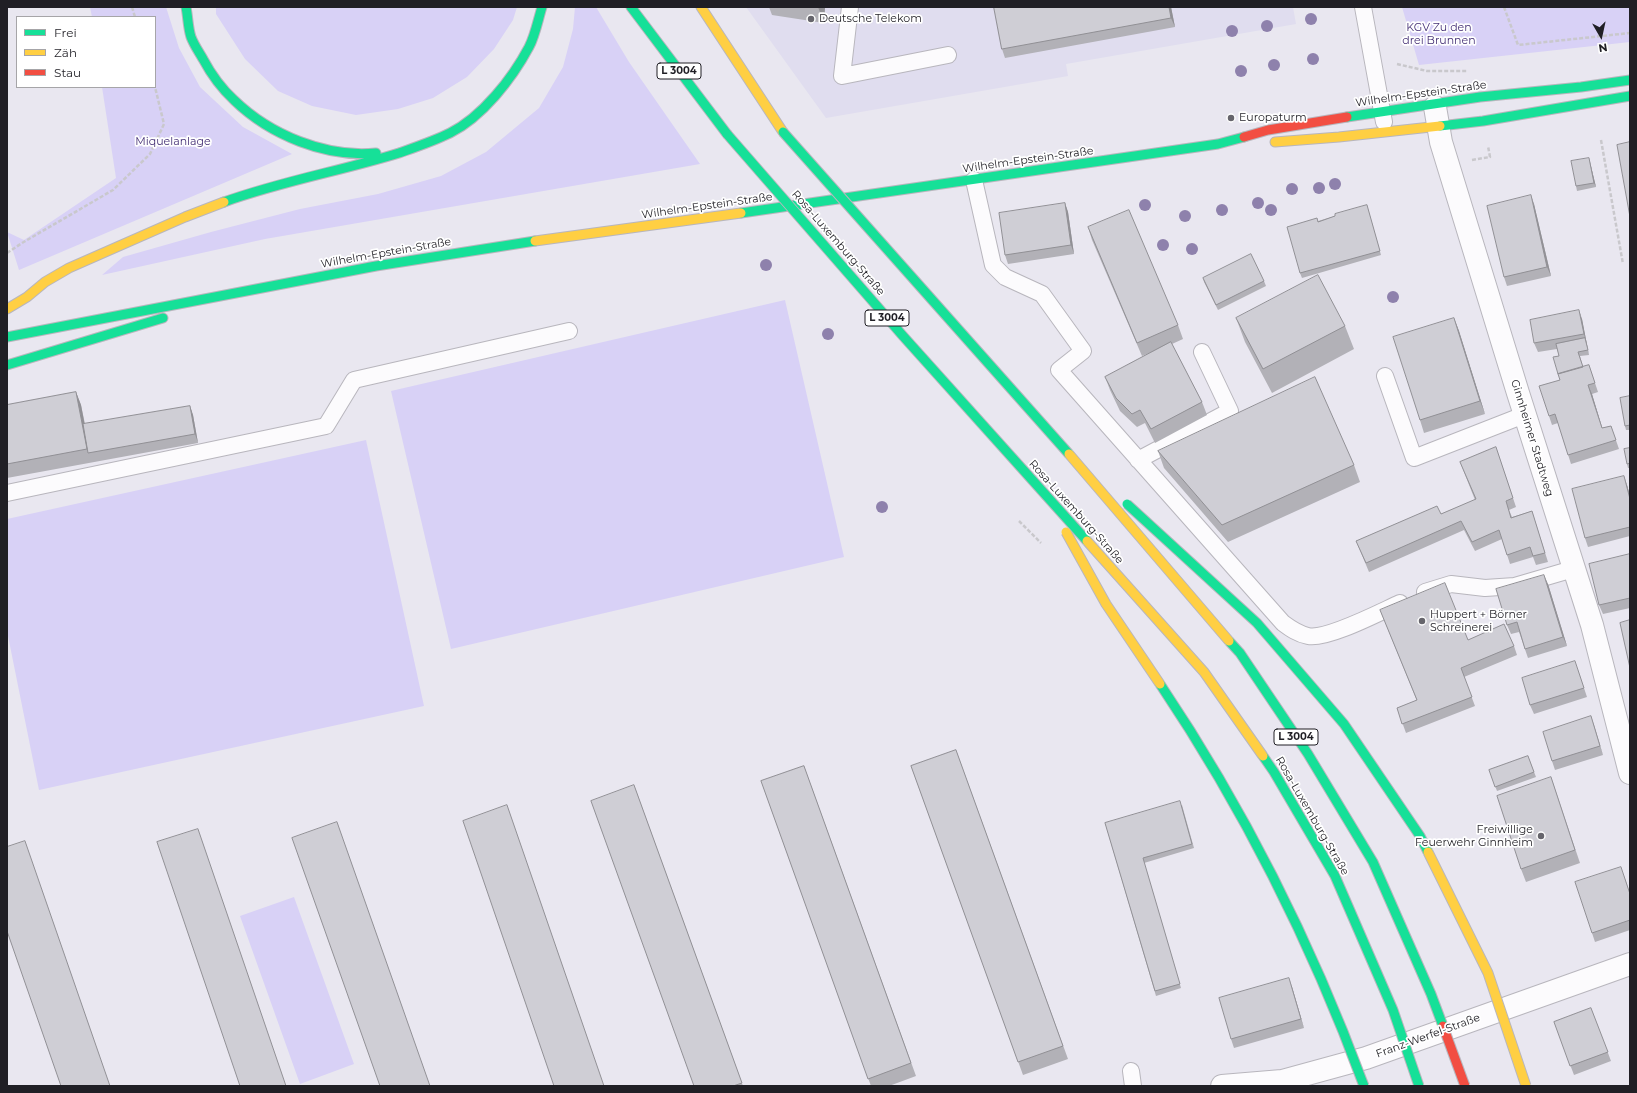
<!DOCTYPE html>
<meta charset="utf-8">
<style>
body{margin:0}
#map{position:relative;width:1637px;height:1093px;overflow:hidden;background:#e9e7f0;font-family:Montserrat,sans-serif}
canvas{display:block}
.frame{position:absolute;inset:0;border:8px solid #201f25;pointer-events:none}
.legend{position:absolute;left:16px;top:16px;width:140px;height:72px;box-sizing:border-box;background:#fff;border:1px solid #a6a5a8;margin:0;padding:5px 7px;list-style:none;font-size:12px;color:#201f25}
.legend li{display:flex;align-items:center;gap:8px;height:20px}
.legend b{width:20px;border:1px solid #a6a5a8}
.north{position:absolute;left:1581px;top:16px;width:40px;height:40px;-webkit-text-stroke:3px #fff;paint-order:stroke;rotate:171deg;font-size:11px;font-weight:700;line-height:16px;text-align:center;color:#201f25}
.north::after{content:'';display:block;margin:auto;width:14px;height:18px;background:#201f25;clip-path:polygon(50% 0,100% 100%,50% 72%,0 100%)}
</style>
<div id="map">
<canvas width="1637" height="1093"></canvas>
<div class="frame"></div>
<ul class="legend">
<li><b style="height:5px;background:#16e098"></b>Frei</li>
<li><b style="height:5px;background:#ffcf43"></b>Zäh</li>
<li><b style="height:5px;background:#f24e42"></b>Stau</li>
</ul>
<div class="north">N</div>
</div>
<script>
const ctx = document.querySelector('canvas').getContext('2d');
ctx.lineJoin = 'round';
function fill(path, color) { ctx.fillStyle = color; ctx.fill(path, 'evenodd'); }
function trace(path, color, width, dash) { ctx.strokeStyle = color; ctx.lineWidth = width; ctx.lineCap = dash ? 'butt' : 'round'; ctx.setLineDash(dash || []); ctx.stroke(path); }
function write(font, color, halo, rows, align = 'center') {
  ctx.font = font + ' Montserrat,sans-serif'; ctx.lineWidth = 3.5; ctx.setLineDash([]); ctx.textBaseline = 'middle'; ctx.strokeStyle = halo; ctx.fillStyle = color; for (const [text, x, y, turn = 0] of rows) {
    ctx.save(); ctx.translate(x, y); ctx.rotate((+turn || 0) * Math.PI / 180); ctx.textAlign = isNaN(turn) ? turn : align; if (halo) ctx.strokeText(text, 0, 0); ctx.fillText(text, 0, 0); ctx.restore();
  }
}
fill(new Path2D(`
 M 746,7 L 1293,7 L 1296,24 L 1066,64 L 1068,76 L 826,118 Z`), '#e0ddef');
fill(new Path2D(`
 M 90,7 L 166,7 L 179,48 L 200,87 L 243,127 L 292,154 L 19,270 L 7,232 L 24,240 L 116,178 L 102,87 L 155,87 L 155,17 L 92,17 Z
 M 216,7 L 517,7 L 513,20 L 494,49 L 467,77 L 433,98 L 398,109 L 356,115 L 312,106 L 278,91 L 245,59 L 216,14 Z
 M 575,7 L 596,7 L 629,62 L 700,164 L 265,239 L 102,275 L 123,257 L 211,232 L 300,209 L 378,194 L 441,176 L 486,152 L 539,108 L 563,67 L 573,29 Z
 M 1402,7 L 1630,7 L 1630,42 L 1419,65 Z
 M 785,300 L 844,557 L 451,649 L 391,391 Z
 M 366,440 L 424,706 L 39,790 L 7,631 L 7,519 Z
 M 294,897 L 354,1064 L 300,1084 L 240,916 Z`), '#d8d1f6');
const lane = new Path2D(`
 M 850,7 L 842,76 L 948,55
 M 1363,7 L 1384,122
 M 974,180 L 993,265 L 1005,277 L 1042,294 L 1083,351 L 1059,370 L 1283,623 C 1291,629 1298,634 1308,636 C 1327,640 1380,612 1400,603
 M 1385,376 L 1414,458 L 1524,415
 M 1138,460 L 1230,411 L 1202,352
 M 7,493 L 326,426 L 354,380 L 569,331
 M 1425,592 L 1451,584 L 1485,588 L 1515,586 L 1573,569
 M 1131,1071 L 1133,1086`);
const street = new Path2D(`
 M 1435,107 L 1441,142 L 1518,393 L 1592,625 L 1630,773
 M 1222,1086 L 1282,1081 L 1366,1058 L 1630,964`);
const fast = new Path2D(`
 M 186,7 C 188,17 188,28 191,37 C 194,45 199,52 203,59 C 211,74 221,88 234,100 C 270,135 326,158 376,153
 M 631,7 L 727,134
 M 1347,117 L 1480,97 L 1581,87 L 1630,80
 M 1440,126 L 1483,121 L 1630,96
 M 224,202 C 282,181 341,171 399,153 C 416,147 434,141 450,133 C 482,117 512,79 529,47 C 535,36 538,20 542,7
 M 741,213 L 1218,144 L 1244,137
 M 7,337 L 376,266 L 535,241
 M 7,365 L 163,318`);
const slow = new Path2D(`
 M 701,7 L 783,132
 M 1275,142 L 1339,137 L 1440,126
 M 535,241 L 741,213
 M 7,309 L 27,297 L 45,282 L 69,268 L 185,217 L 224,202`);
const jam = new Path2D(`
 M 1244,137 L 1268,130 L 1347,117`);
trace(lane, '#b8b6bd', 18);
trace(street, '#b8b6bd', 24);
trace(fast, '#b8b6bd', 11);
trace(slow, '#b8b6bd', 11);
trace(jam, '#b8b6bd', 11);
trace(new Path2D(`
 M 132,7 L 135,17
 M 1504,7 L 1518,45 L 1630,33
 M 1397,64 L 1427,71 L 1467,71
 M 1601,140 L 1623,264
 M 1472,160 L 1490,157 L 1488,146
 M 7,253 L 22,243 L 113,190 L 150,154 L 164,124 L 155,87
 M 1019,521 L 1041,543`), '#c9c8cc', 2.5, [4, 2]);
trace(lane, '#fcfbfd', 16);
trace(street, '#fcfbfd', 22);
trace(fast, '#16e098', 9);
trace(slow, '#ffcf43', 9);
trace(jam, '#f24e42', 9);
const fastBridge = new Path2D(`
 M 783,132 L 1069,454
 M 727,134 L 903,336 L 1087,541
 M 1127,504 L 1257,623 L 1344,724 L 1420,836 L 1428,852
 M 1229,641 L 1240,653 L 1308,754 L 1373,862 L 1431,994 L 1443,1026
 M 1160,684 C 1244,809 1312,945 1364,1086
 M 1263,756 L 1274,772 L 1335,876 L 1393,1010 L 1419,1086`);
const slowBridge = new Path2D(`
 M 1069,454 L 1229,641
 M 1066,532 L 1106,604 L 1160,684
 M 1087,541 L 1204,672 L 1263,756
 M 1428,852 L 1488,973 L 1526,1086`);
const jamBridge = new Path2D(`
 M 1443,1026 L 1465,1086`);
trace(fastBridge, '#b8b6bd', 11, []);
trace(slowBridge, '#b8b6bd', 11, []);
trace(jamBridge, '#b8b6bd', 11, []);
trace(fastBridge, '#16e098', 9);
trace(slowBridge, '#ffcf43', 9);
trace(jamBridge, '#f24e42', 9);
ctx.fillStyle = '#8e81ac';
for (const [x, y] of [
 [1311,19],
 [1267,26],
 [1232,31],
 [1313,59],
 [1274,65],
 [1241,71],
 [1335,184],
 [1319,188],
 [1292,189],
 [1258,203],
 [1145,205],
 [1222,210],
 [1271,210],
 [1185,216],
 [1163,245],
 [1192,249],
 [766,265],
 [1393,297],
 [828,334],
 [882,507]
]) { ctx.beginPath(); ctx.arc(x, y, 6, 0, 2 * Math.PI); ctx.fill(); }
fill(new Path2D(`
 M 769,7 L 825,7 L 824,23 L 772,15 Z
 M 994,7 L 1171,7 L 1175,27 L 1005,58 L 1002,49 Z
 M 1589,158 L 1590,162 L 1596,187 L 1577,191 L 1576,186 Z
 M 1065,203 L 1068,212 L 1074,254 L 1008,264 L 1005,255 Z
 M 1534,204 L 1551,276 L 1507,286 L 1504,277 Z
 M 1367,205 L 1381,255 L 1302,278 L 1300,273 L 1317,218 L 1318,221 L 1335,216 Z
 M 1088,227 L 1178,325 L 1183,339 L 1172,344 L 1202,402 L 1207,415 L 1155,443 L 1145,423 L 1137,427 L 1120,411 L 1110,390 L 1105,377 L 1152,352 L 1142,356 L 1092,240 Z
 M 1203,278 L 1264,281 L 1266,286 L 1218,310 L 1204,282 Z
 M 1236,318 L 1345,326 L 1354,349 L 1272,393 L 1245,342 Z
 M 1454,318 L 1459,331 L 1485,414 L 1424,433 L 1420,420 Z
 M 1582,319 L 1589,355 L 1580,356 L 1583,367 L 1589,365 L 1598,392 L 1592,394 L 1602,428 L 1611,426 L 1619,449 L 1571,464 L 1558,423 L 1552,425 L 1549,416 L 1560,380 L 1559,356 L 1557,349 L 1538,352 L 1534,343 Z
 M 76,392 L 81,405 L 85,424 L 190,406 L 193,415 L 198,443 L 7,478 L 7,405 Z
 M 1630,396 L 1630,430 L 1626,430 L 1625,426 Z
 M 1496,447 L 1516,507 L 1509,510 L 1512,517 L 1532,511 L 1548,562 L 1536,565 L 1533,557 L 1510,564 L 1502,539 L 1475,551 L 1464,530 L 1369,572 L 1356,541 L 1441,514 L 1475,500 L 1460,462 Z
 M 1630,448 L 1630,468 L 1628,468 L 1627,464 Z
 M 1158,451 L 1354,465 L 1360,482 L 1228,542 L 1164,468 Z
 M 1627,485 L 1630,496 L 1630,536 L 1588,547 L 1585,538 Z
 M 1630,554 L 1630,608 L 1603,614 L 1599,605 Z
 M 1548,584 L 1567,646 L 1528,658 L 1519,632 L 1511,634 L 1507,625 Z
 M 1380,610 L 1468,640 L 1514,646 L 1517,655 L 1464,677 L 1475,706 L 1406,733 L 1397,708 L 1417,701 Z
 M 1578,670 L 1587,697 L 1534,714 L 1530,705 Z
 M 1591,716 L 1603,755 L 1555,770 L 1552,761 Z
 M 956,750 L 1068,1059 L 1023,1075 L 911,766 Z
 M 1528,756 L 1536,777 L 1497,791 L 1489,770 Z
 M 804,766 L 916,1076 L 889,1086 L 871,1086 L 761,781 Z
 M 1551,777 L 1580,863 L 1526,882 L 1521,869 Z
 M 634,785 L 743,1086 L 694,1086 Z
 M 1182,805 L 1194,848 L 1144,863 L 1181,988 L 1156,996 L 1105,823 Z
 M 1624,876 L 1630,893 L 1630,930 L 1595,942 L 1592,933 Z
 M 1292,987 L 1304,1028 L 1234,1048 L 1231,1039 Z
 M 1591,1008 L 1611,1061 L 1574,1075 L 1554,1022 Z`), '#b2b1b7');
fill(new Path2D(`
 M 818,7 L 825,7 L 824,23 Z
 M 1169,7 L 1171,7 L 1175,27 L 1171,18 Z
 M 1589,158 L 1590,162 L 1596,187 L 1594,183 Z
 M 1531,195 L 1534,204 L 1551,276 L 1547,267 Z
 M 1065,203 L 1068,212 L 1074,254 L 1071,245 Z
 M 1579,310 L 1582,319 L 1589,355 L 1584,334 Z
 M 1454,318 L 1459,331 L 1485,414 L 1480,401 Z
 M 1588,385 L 1592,394 L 1605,437 L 1602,428 Z
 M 76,392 L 81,405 L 90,453 L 89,453 L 87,449 Z
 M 190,406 L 193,415 L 198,443 L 195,434 Z
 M 1624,476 L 1627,485 L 1630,496 L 1630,499 Z
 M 1544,575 L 1548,584 L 1567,646 L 1563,637 Z
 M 1591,716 L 1594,725 L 1603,755 L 1600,746 Z
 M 1289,978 L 1292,987 L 1304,1028 L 1301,1019 Z`), '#919095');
const building = new Path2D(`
 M 994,7 L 1169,7 L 1171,18 L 1002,49 Z
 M 1630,142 L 1630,217 L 1617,145 Z
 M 1589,158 L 1594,183 L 1576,186 L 1571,161 Z
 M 1531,195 L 1547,267 L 1504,277 L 1487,206 Z
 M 1065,203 L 1071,245 L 1005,255 L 999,213 Z
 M 1367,205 L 1380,251 L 1300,273 L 1287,227 L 1317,218 L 1318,222 L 1335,216 L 1335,214 Z
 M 1129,210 L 1178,325 L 1137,343 L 1088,227 Z
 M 1251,254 L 1264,281 L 1216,305 L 1203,278 Z
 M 1318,275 L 1345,326 L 1263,369 L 1236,318 Z
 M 1579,310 L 1584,334 L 1534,343 L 1530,320 Z
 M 1454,318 L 1480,401 L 1420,420 L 1393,337 Z
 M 1585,338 L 1588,350 L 1578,352 L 1583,367 L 1558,374 L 1553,357 L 1559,356 L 1556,344 Z
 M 1171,342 L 1202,402 L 1151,429 L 1140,410 L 1132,414 L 1116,398 L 1105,377 Z
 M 1589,365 L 1595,383 L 1588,385 L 1602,428 L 1611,426 L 1616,440 L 1568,455 L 1555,414 L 1549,416 L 1539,386 L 1560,380 L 1558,374 Z
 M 1315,377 L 1354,465 L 1222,525 L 1158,451 Z
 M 76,392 L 87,449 L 7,464 L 7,405 Z
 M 1630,396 L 1630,425 L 1625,426 L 1620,398 Z
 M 190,406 L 195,434 L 88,453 L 83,424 Z
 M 1496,447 L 1513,498 L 1506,501 L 1511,518 L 1532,511 L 1545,553 L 1533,556 L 1530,547 L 1507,555 L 1499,530 L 1472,542 L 1461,521 L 1366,563 L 1356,541 L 1437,506 L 1441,514 L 1476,499 L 1460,462 Z
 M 1630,448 L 1630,463 L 1627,464 L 1624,449 Z
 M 1624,476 L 1630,499 L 1630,527 L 1585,538 L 1572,489 Z
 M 1630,554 L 1630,598 L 1599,605 L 1589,564 Z
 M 1544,575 L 1563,637 L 1525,649 L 1517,622 L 1507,625 L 1496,589 Z
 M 1445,583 L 1468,640 L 1504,624 L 1514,646 L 1461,668 L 1472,697 L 1402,724 L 1397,708 L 1417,700 L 1380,610 Z
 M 1630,620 L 1630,668 L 1620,623 Z
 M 1575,661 L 1584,688 L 1530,705 L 1522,678 Z
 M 1591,716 L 1600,746 L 1552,761 L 1543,732 Z
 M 956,750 L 1063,1046 L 1018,1062 L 911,766 Z
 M 1528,756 L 1534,772 L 1495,787 L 1489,770 Z
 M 804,766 L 911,1063 L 868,1079 L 761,781 Z
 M 1551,777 L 1575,850 L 1521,869 L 1497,796 Z
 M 634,785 L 742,1083 L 733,1086 L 694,1086 L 591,801 Z
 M 1180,801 L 1192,844 L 1143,858 L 1180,984 L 1155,991 L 1105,823 Z
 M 507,805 L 604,1086 L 554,1086 L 463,821 Z
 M 337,822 L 430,1086 L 380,1086 L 292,838 Z
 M 198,829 L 286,1086 L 240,1086 L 157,842 Z
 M 25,841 L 110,1086 L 61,1086 L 7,931 L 7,847 Z
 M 1621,867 L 1630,894 L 1630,920 L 1592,933 L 1575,882 Z
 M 1289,978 L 1301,1019 L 1231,1039 L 1219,998 Z
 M 1591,1008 L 1608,1052 L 1570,1066 L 1554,1022 Z`);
fill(building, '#cfced5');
trace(building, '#919095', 1);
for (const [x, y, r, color] of [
 [811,19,4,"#66656c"],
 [1231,118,4,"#66656c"],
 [1422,621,4,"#66656c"],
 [1541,836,4,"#66656c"]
]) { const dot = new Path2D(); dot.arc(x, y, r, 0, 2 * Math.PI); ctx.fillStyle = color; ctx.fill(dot); trace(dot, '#fff', 1.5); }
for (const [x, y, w] of [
 [679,71,44],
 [887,318,44],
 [1296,737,44]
]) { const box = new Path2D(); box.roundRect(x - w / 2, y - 8, w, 16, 3); ctx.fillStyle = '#fff'; ctx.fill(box); trace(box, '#201f25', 1); }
write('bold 10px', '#201f25', null, [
 ["L 3004",679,71],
 ["L 3004",887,318],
 ["L 3004",1296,737]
]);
write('11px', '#201f25', '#fff', [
 ["Deutsche Telekom",819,19],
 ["Europaturm",1239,118],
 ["Huppert + Börner",1430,615],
 ["Schreinerei",1430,628],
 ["Freiwillige",1533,830,"right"],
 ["Feuerwehr Ginnheim",1533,843,"right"]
], 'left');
write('11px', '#432e74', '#fff', [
 ["KGV Zu den",1439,28],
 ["drei Brunnen",1439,41],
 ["Miquelanlage",173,142]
]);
write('11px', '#201f25', '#fff', [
 ["Wilhelm-Epstein-Straße",1421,94,-8],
 ["Wilhelm-Epstein-Straße",1028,160,-8],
 ["Wilhelm-Epstein-Straße",707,206,-8],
 ["Rosa-Luxemburg-Straße",838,243,49],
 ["Wilhelm-Epstein-Straße",386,253,-10],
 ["Ginnheimer Stadtweg",1532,438,73],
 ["Rosa-Luxemburg-Straße",1076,512,48],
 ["Rosa-Luxemburg-Straße",1312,816,60],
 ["Franz-Werfel-Straße",1428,1036,-20]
]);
</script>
